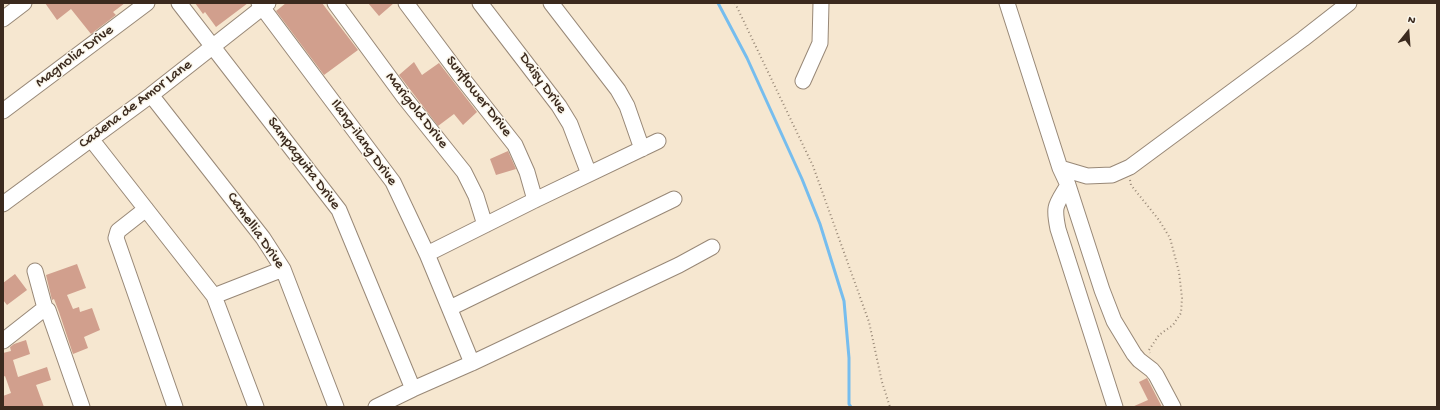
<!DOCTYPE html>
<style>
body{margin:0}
#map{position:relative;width:1440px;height:410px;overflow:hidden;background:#f6e7d0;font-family:"Gochi Hand",sans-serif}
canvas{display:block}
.frame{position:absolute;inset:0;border:4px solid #3b2a1e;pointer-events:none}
.north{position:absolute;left:1388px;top:12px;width:40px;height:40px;-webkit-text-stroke:3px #fbf7ec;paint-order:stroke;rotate:17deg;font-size:11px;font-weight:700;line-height:16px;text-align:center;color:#3b2a1e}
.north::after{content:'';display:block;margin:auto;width:14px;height:18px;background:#3b2a1e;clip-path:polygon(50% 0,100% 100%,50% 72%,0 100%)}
</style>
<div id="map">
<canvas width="1440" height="410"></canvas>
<div class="frame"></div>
<div class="north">N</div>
</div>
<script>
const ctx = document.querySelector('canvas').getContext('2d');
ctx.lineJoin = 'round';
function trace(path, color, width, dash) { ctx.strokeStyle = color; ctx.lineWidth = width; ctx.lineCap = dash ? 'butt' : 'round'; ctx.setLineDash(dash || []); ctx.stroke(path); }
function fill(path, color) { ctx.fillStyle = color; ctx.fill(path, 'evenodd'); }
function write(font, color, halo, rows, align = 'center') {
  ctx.font = font + ' "Gochi Hand",sans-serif'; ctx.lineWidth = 3; ctx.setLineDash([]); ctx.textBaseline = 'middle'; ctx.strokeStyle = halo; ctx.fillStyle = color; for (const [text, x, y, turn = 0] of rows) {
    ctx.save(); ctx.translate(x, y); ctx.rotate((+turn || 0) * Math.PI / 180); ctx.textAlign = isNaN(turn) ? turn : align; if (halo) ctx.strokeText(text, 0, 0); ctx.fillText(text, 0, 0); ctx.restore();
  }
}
trace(new Path2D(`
 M 718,3 L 747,58 L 802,179 L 820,224 L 844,301 L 849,358 L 849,404 L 851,407`), '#76bdee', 3);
fill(new Path2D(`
 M 45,3 L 125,3 L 113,12 L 116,15 L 91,34 L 71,9 L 57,20 Z
 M 195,3 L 248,3 L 216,27 L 205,12 L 203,14 Z
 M 286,3 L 322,3 L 358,50 L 324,75 L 276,11 Z
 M 368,3 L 394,3 L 379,16 Z
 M 414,62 L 422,75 L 439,63 L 477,112 L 463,125 L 454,114 L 438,126 L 399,75 Z
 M 508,151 L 516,169 L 496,175 L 490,159 Z
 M 77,264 L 86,288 L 67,295 L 73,309 L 79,307 L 80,312 L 92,308 L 100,330 L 84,337 L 88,348 L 73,354 L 59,312 L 54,299 L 52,300 L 46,275 Z
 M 15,274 L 27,290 L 7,305 L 3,300 L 3,283 Z
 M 26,340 L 30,354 L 13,360 L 18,377 L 47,367 L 51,380 L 36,385 L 44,407 L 3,407 L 3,396 L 11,393 L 5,376 L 3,377 L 3,353 L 11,351 L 10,347 L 14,344 Z
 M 1147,378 L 1162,407 L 1132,407 L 1148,400 L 1139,382 Z`), '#d19f8d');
const minor = new Path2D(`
 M 179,3 L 339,210 L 413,389
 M 259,3 L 393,182 L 427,254 L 472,363
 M 335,3 L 404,97 L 464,172 L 476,196 L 485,225
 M 406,3 L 459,74 L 515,145 L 527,172 L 535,200
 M 480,3 L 559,106 L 570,124 L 589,174
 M 551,3 L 618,90 L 627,106 L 642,149
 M 1007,3 L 1060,168 L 1068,185 L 1102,290 L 1114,321 L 1134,354 L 1139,360 L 1152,370 L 1156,375 L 1173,407
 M 3,19 L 24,3
 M 803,81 L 820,43 L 821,3
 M 151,95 L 263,238 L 283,269 L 336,407
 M 3,111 L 147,3
 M 91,139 L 214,296 L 256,407
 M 1060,168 L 1087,176 L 1112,175 L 1130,167 L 1303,39 L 1349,3
 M 1068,185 C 1056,205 1053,205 1058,229 L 1115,407
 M 3,204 L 151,95 L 268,3
 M 146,209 L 118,231 L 116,238 L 175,407
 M 427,254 L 535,200 L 658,141
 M 35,271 L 45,308 L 48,310 L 82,407
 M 214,296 L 283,269
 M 450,308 L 674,199
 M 3,341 L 45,308
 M 376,407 L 413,389 L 472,363 L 679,265 L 712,247`);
trace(minor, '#988877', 17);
trace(new Path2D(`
 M 735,3 L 813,166 L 869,322 L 882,382 L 890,407
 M 1130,180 L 1131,185 L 1159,220 L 1170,238 L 1179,272 L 1182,298 L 1181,313 L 1173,325 L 1159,335 L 1149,350 L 1150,353`), '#988877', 2, [1, 3]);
trace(minor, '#fff', 15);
write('15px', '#3b2a1e', '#fbf7ec', [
 ["Magnolia Drive",75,57,-37],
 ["Daisy Drive",542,84,54],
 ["Sunflower Drive",478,97,52],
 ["Cadena de Amor Lane",136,105,-37],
 ["Marigold Drive",416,111,52],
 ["Ilang-ilang Drive",363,143,54],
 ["Sampaguita Drive",303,164,53],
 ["Camellia Drive",255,231,55]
]);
</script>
